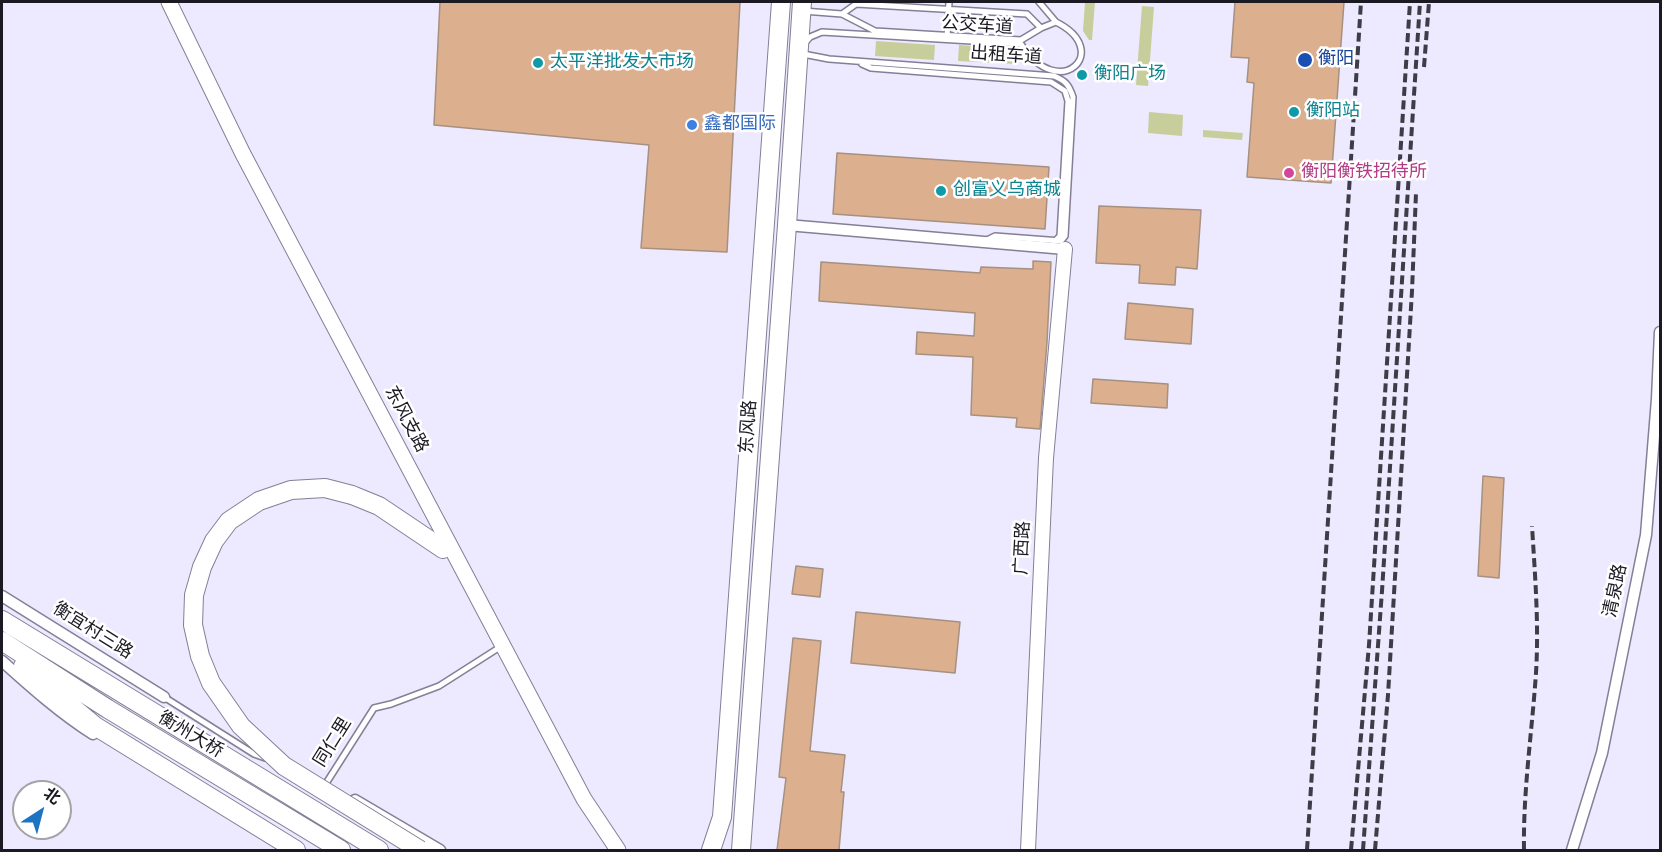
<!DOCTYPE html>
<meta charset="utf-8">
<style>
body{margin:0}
#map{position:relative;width:1662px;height:852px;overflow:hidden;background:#ede9fe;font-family:Overpass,"Noto Sans SC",sans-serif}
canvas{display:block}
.frame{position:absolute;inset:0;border:3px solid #1b1922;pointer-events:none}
.north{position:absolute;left:12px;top:780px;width:60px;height:60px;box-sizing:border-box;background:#fff;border:2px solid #a4a3a7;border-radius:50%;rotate:36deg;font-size:16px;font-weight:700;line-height:24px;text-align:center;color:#1b1922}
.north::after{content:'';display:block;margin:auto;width:21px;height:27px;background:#1d74c2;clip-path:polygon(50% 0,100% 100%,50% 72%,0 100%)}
</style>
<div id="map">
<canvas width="1662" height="852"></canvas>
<div class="frame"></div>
<div class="north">北</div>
</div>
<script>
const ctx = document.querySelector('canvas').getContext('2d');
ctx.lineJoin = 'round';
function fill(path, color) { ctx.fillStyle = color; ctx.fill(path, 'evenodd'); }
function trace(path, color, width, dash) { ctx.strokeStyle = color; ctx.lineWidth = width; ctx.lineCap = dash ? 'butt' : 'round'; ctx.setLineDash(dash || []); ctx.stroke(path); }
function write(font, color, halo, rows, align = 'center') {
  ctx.font = font + ' Overpass,"Noto Sans SC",sans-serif'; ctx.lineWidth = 5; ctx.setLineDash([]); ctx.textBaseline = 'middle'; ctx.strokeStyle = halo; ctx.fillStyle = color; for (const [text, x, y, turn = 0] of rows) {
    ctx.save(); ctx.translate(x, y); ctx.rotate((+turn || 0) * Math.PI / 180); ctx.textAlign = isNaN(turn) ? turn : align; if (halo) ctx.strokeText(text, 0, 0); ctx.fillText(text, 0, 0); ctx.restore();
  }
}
fill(new Path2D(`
 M 1085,2 L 1095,2 L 1092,40 L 1089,40 L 1083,31 Z
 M 1142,6 L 1154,7 L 1148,86 L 1136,85 Z
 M 876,41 L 935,45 L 934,60 L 875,56 Z
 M 959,45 L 1019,49 L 1018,64 L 958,61 Z
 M 1149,112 L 1183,115 L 1182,136 L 1148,133 Z
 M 1203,130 L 1243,133 L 1242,140 L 1203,137 Z`), '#c8ce9b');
const building = new Path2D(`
 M 440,2 L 740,2 L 727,252 L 641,248 L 649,145 L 434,125 Z
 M 1235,2 L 1344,2 L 1331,183 L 1247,177 L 1254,83 L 1247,82 L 1249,58 L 1231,57 Z
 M 837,153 L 1049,167 L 1045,229 L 833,214 Z
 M 1099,206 L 1201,210 L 1197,269 L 1176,267 L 1175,285 L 1139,283 L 1140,265 L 1096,263 Z
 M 1033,261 L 1051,262 L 1047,342 L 1040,429 L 1016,427 L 1017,418 L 971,415 L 973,357 L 916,354 L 917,332 L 974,336 L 975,313 L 819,301 L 821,262 L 980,273 L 981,267 L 1033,269 Z
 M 1128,303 L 1193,309 L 1191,344 L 1125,339 Z
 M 1093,379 L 1168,384 L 1167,408 L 1091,403 Z
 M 1483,476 L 1504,478 L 1499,578 L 1478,576 Z
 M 796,566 L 823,569 L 820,597 L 792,594 Z
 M 856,612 L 960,622 L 955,673 L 851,663 Z
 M 793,638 L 821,641 L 810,751 L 845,755 L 841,792 L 844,792 L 839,850 L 777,850 L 786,778 L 779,777 Z`);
fill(building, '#dcb08f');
trace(building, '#a69080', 1.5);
const service = new Path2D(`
 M 1039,2 L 1056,22
 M 803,11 L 842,14 L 875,31 L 1021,40 L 1041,28 L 1056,22 C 1114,51 1059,104 1021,44 L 822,32 L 810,37 L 804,44
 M 842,14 L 856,4 L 1027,14 L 1041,28
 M 947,38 L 949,2
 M 803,54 L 829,59 L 1054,76 C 1066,81 1069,85 1073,97 L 1065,236 L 1061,241 L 995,236 L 987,240
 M 862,64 L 871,68 L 1051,82 L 1065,91 L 1068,101 L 1060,236 L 1056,240
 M 164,697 L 254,754 L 265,758
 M 323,784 L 325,785 L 374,708 L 391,704 L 439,686 L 497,649`);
const minor = new Path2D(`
 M 787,225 L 1065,249
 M 2,596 L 164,697
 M 2,661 C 31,687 60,713 93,734
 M 355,800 L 440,850
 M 1572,850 L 1602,753 L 1646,535 L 1657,399 L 1660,332`);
const tertiary = new Path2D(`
 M 1028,850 L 1046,458 L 1065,249`);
const secondary = new Path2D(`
 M 169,2 L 243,154 L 584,799 L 618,850`);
const trunk = new Path2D(`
 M 352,495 L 379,506 L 443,549
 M 2,620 L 379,850
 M 2,641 L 108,709 L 341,850
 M 23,666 L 95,726 L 296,850
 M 711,850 L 722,817 L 781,2
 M 741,850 L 787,225 L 802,2`);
trace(service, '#847f97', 8);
trace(minor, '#847f97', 13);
trace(tertiary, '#847f97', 16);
trace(secondary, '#847f97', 17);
trace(trunk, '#847f97', 20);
trace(service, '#fff', 5);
trace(minor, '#fff', 10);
trace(tertiary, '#fff', 14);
trace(secondary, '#fff', 15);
trace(trunk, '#fff', 18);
trace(new Path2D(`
 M 1424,67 L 1429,2
 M 1307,850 L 1361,2
 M 1351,850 L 1369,645 L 1410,2
 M 1363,850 L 1382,591 L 1420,2
 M 1375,850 L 1388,695 L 1412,291 L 1416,193
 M 1524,850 C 1523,791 1532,732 1536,673 C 1539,624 1535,575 1532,526`), '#3e3c47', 4, [9, 4.5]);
const trunkBridge = new Path2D(`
 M 352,495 L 325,488 L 291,490 L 259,501 L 229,521 L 214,541 L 202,567 L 194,595 L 193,625 L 200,656 L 211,683 L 241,726 L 284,766 L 420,850`);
trace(trunkBridge, '#847f97', 20, []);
trace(trunkBridge, '#fff', 18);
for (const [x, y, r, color] of [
 [1305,60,8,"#1a4fb4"],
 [538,63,6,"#0f9aa8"],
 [1082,75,6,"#0f9aa8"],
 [1294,112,6,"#0f9aa8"],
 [692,125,6,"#3f7fe0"],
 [1289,173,6,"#d1479c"],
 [941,191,6,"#0f9aa8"]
]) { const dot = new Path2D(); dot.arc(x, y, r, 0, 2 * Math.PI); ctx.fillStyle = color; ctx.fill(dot); trace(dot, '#fff', 2); }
write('18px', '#1b1922', '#fff', [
 ["公交车道",977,27,4],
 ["出租车道",1006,57,4],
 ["东风支路",405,420,62],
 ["东风路",750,427,-86],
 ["广西路",1024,548,-87],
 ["清泉路",1617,591,-78],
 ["衡宜村三路",92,632,32],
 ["衡州大桥",190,736,31],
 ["同仁里",334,743,-58]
]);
write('18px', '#164399', '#fff', [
 ["衡阳",1318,60]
], 'left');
write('18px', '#0d838f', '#fff', [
 ["太平洋批发大市场",550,63],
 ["衡阳广场",1094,75],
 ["衡阳站",1306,112],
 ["创富义乌商城",953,191]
], 'left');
write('18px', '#366cbe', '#fff', [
 ["鑫都国际",704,125]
], 'left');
write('18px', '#b23c85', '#fff', [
 ["衡阳衡铁招待所",1301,173]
], 'left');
</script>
